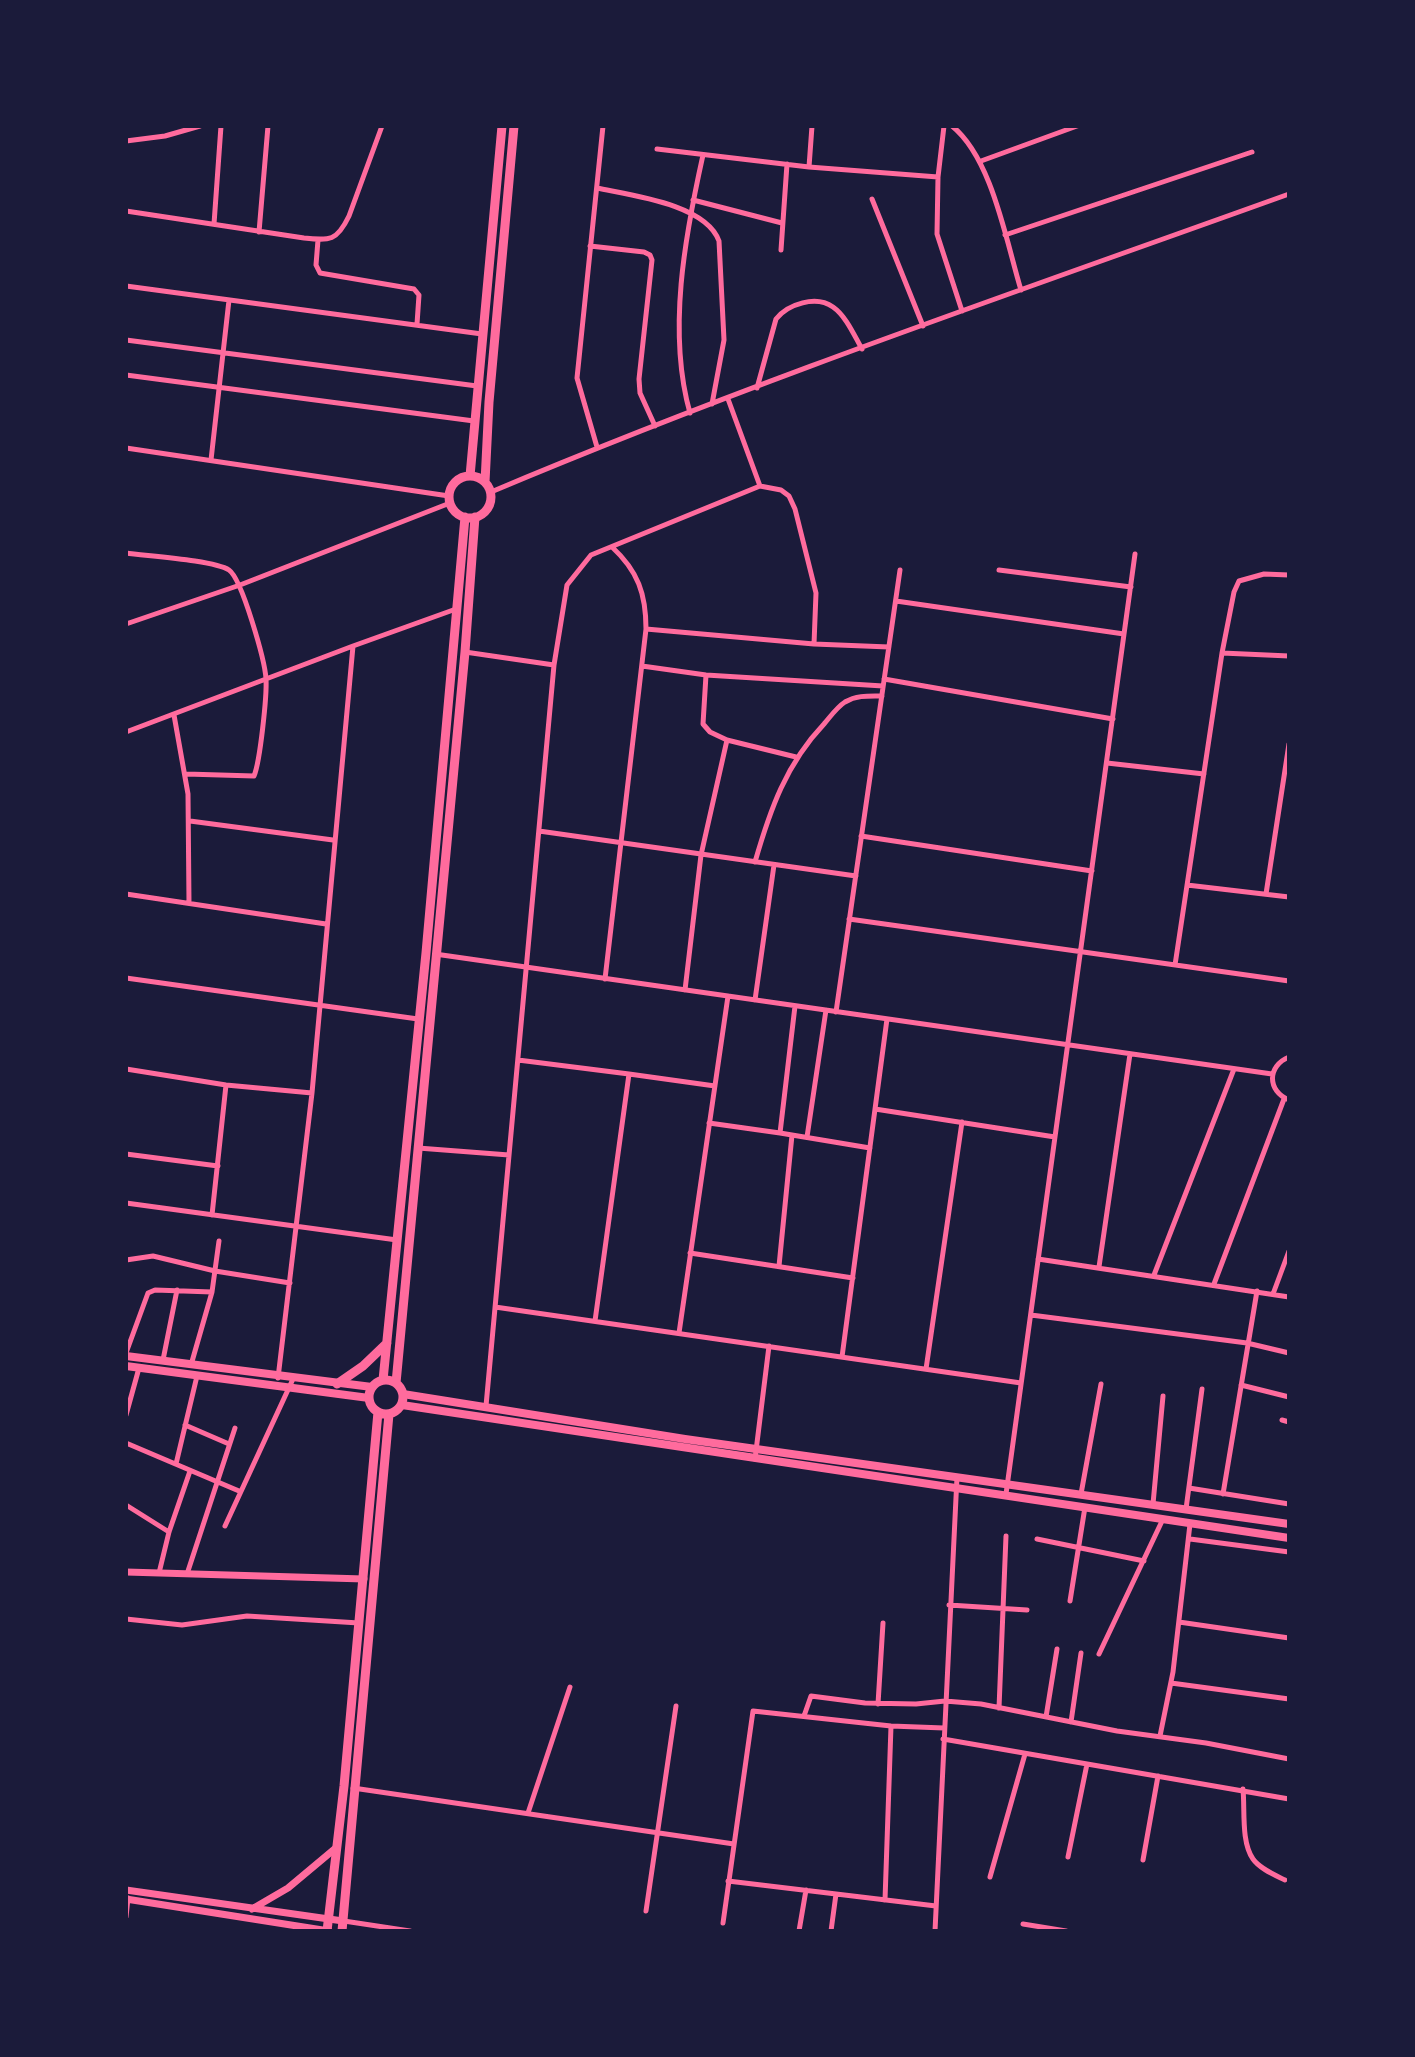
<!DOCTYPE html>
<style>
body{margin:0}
#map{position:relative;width:1415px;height:2057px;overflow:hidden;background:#1b1b3a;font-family:Lora,serif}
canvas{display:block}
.frame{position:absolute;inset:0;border:128px solid #1b1b3a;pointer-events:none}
</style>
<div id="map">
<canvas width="1415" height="2057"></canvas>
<div class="frame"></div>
</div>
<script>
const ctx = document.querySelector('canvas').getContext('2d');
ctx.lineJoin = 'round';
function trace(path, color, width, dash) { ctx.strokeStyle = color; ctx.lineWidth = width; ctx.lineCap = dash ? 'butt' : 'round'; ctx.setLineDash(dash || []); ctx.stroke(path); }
trace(new Path2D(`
 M 944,126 L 938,177 L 937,234 L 962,311
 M 952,126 C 992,158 1006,241 1021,290
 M 126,141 L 165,136 L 200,126
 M 657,149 L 809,167 L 938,177
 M 981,161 L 1077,126
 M 809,167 L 812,126
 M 597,188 C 630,195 706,204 719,241 L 724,340 L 712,404
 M 872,199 L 923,326
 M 693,200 L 782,223
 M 126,211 L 304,238 C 330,241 337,241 349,216 L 382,126
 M 214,224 L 221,126
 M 259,232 L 268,126
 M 1005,235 L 1252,152
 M 318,240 L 316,265 L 320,273 L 414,289 L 419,295 L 417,324
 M 590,246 L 644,252 L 650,255 L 652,260 L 639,379 L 640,393 L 655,426
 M 781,250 L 787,164
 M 126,286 L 482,334
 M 126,340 L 477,386
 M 126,375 L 474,421
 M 757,388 L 776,319 C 788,304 816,295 833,307 C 846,316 854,335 862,349
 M 690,413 C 667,332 685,236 703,155
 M 597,447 L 577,378 L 603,126
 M 126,448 L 449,496
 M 211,460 L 229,300
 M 760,486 L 781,490 L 789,496 L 795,509 L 816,593 L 814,644
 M 491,492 C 752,382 1022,290 1289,194
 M 612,547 C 638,571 646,594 646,629 L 814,644 L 889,647
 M 126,553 C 147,556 214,560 229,570 C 242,579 265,661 266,679 C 267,696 260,762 254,776 L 186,774
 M 999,570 L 1131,587
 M 896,601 L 1124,634
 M 126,624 L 240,585 L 450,503
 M 465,652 L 554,665
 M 1222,653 L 1289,656
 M 642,666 L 706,675 L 883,686
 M 706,675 L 703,724 L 710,732 L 727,740
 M 884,679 L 1113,719
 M 174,715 L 188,794 L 189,903
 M 126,732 L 353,646
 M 1107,763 L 1204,774
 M 190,821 L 333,840
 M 539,831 L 856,876
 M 861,836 L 1092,871
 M 755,862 C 770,810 786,764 824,724 C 830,717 837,707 845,702 C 857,695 869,696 882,696
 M 1187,885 L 1289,897
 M 126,894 L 326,924
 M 1266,894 L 1289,744
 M 849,919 L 1289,981
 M 435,954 L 1272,1074
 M 1175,965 L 1222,653 L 1234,592 L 1239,581 L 1264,574 L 1289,575
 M 126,978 L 418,1019
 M 605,979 L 646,629
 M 685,990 L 701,855 L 727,740 L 796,757
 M 755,1000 L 774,865
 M 795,1006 L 780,1133 L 870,1148
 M 836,1012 L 900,570
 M 1289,1057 C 1267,1066 1267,1091 1289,1100
 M 518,1060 L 629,1074 L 595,1321
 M 126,1069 L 226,1085 L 312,1093 L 353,646 L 456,609
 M 629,1074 L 715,1086
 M 875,1109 L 1055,1137
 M 709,1123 L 780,1133
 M 807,1137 L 826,1010
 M 418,1148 L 509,1155
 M 126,1154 L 218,1166
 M 126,1203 L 397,1240
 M 212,1215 L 226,1085
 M 690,1253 L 853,1278
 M 1038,1259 L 1289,1297
 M 126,1260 L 153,1256 L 215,1271 L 290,1283
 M 779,1266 L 792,1135
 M 1099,1267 L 1130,1054
 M 1154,1275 L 1234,1069
 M 1214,1284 L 1284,1099
 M 1273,1294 L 1289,1251
 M 495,1307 L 1021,1383
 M 1031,1315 L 1247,1343 L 1289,1353
 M 679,1333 L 728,996
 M 126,1353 L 148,1293 L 155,1290 L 212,1292
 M 842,1357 L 887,1019
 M 163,1360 L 177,1290
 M 191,1365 L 212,1292 L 219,1241
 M 926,1369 L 962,1122
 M 278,1378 L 312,1093
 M 1241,1385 L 1289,1397
 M 486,1406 L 554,665 L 567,585 L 591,555 L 760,486 L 728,399
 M 126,1415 L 139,1368
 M 1282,1420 L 1289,1422
 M 185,1425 L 229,1444
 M 126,1443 L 239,1491
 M 755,1459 L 769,1346
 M 176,1464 L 197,1376
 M 1189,1488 L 1289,1504
 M 1006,1494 L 1135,554
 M 1081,1494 L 1101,1384
 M 1223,1494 L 1257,1291
 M 1153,1504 L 1163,1396
 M 126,1505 L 169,1532
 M 1186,1509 L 1202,1389
 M 225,1526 L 293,1379
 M 1037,1539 L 1144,1561
 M 1190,1539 L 1289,1552
 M 159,1573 L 169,1532 L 190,1471
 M 187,1574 L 235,1428
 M 1070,1601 L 1085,1507
 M 949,1605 L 1027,1610
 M 126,1619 L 182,1625 L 247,1616 L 359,1623
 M 1179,1622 L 1289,1638
 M 1099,1654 L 1163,1519
 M 1171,1683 L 1289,1699
 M 878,1704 L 883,1623
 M 999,1708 L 1006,1536
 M 804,1716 L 811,1696 L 865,1703 L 916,1704 L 945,1701 L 981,1704 L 1117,1731 L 1206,1743 L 1289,1759
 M 1046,1717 L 1057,1649
 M 1071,1722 L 1081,1653
 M 1160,1736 L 1173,1672 L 1190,1524
 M 943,1739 L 1289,1799
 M 353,1788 L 734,1844
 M 1243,1789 C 1245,1810 1241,1842 1253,1859 C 1260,1869 1275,1875 1285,1880
 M 528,1813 L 570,1687
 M 1068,1857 L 1087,1764
 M 1143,1860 L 1158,1776
 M 990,1877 L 1025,1754
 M 728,1881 L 936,1906
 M 885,1900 L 891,1726
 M 646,1911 L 676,1706
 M 126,1917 L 128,1898
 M 344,1921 L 410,1931
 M 723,1923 L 753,1711 L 891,1726 L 944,1728
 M 1023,1924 L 1066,1931
 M 799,1931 L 806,1890
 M 831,1931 L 836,1894
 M 935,1931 L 957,1477`), '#ff6b9d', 5);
trace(new Path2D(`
 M 126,1572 L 364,1579
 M 126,1890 L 343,1921
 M 126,1899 L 329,1931
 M 252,1909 L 288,1888 L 337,1847`), '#ff6b9d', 7);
trace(new Path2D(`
 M 126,1356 L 372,1387
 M 126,1366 L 369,1398
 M 403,1394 L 685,1439 L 1289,1524
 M 402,1405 L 1289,1538`), '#ff6b9d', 8);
trace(new Path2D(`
 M 470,476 L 502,126
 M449 497a21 21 0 1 1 42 0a21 21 0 1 1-42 0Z
 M 485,482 L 489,402 L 514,126
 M369 1397a17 17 0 1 1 34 0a17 17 0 1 1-34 0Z
 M 383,1380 L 426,953 L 465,517
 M 396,1383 L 465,652 L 475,517
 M 337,1384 L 363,1366 L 387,1343
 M 327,1931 L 344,1786 L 378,1412
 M 342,1931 L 389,1414`), '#ff6b9d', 9);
</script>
